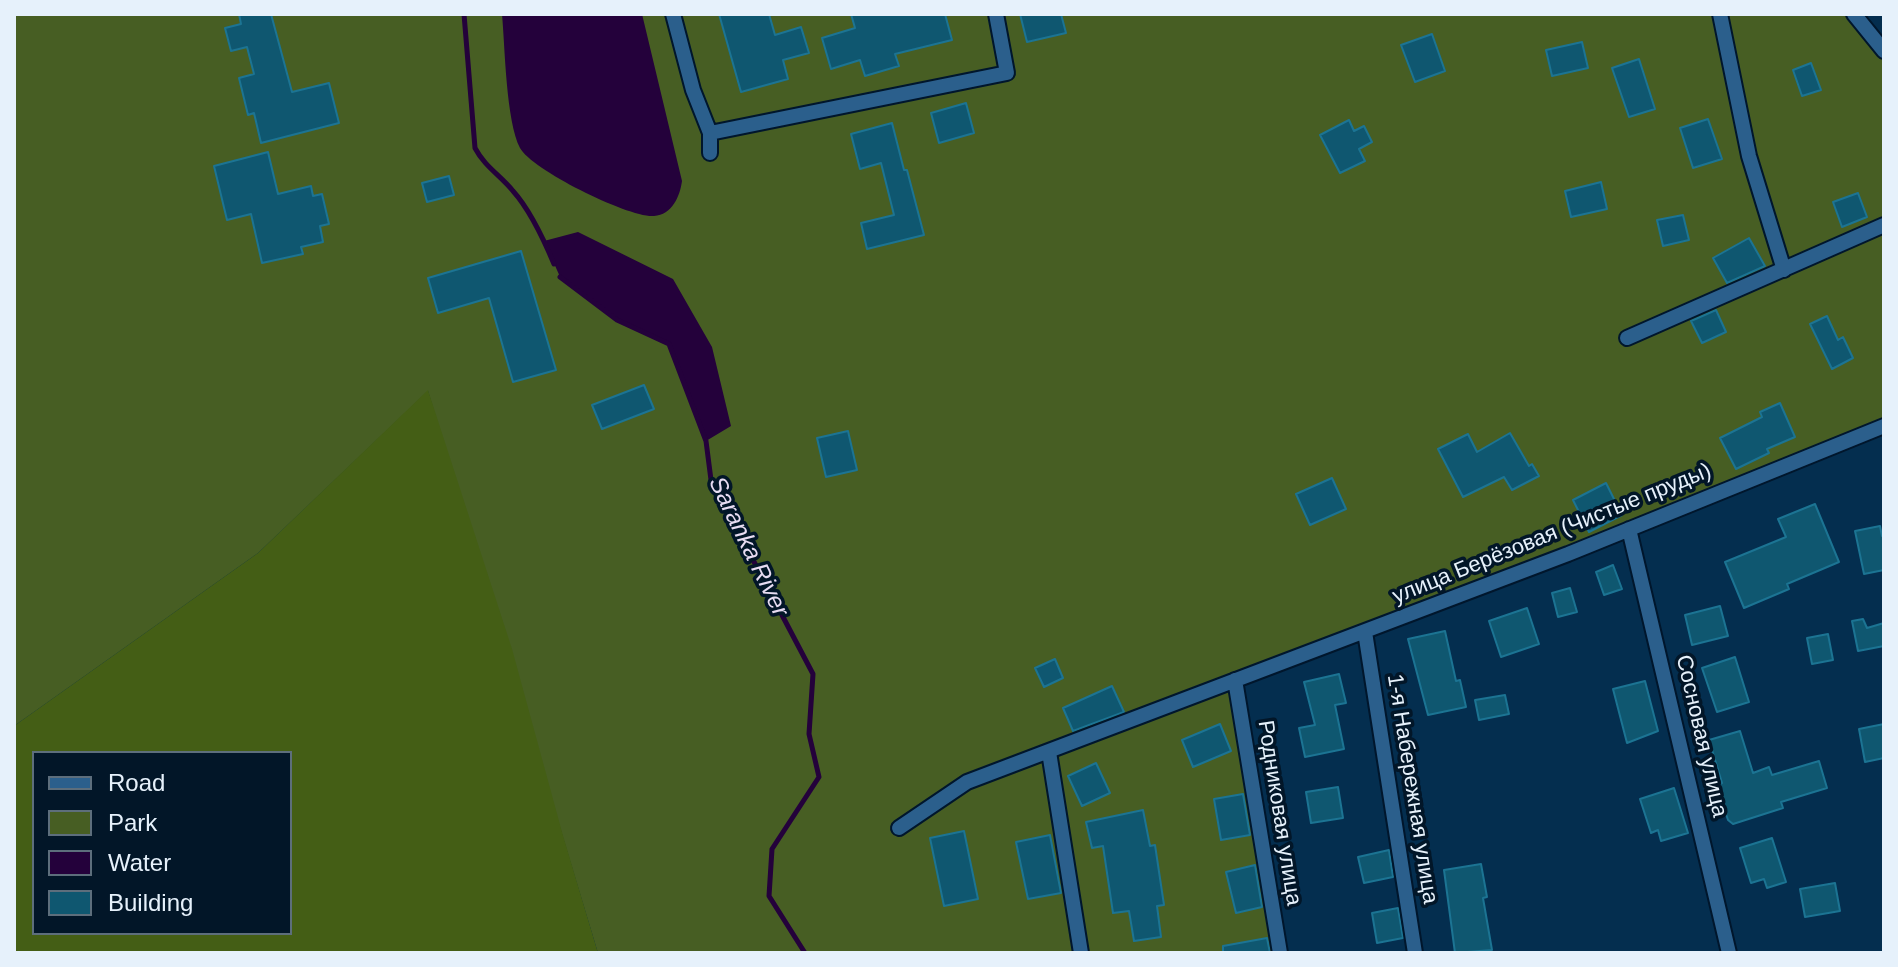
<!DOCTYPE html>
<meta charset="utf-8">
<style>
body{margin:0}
#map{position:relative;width:1898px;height:967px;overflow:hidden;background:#042e4f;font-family:Helvetica,sans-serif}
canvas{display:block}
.frame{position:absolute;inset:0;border:16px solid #e6f1fb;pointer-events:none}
.legend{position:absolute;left:32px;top:751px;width:260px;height:184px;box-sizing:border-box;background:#021628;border:2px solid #5d6e7c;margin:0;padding:10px 14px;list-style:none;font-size:24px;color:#e6f1fb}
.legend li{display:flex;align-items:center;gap:16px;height:40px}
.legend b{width:40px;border:2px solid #5d6e7c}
</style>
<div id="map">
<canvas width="1898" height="967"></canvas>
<div class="frame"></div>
<ul class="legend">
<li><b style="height:10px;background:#2b5f8c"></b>Road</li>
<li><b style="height:22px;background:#475e23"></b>Park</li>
<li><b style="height:22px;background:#24013b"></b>Water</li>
<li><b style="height:22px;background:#0f5770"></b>Building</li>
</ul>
</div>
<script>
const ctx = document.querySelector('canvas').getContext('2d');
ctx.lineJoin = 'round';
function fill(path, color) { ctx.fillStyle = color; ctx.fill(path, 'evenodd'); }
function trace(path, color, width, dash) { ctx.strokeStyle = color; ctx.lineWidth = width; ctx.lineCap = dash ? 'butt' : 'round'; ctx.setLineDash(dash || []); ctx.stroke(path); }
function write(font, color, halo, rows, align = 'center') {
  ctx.font = font + ' Helvetica,sans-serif'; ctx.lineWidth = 7; ctx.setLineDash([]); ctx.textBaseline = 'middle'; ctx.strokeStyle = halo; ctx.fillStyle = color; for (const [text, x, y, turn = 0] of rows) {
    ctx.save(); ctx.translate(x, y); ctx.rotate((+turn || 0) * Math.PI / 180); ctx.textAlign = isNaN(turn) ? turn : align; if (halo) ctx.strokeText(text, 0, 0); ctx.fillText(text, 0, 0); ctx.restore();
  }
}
fill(new Path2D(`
 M 14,14 L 1854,14 L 1884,51 L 1884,426 L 1235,680 L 1280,953 L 598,953 L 428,391 L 258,553 L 14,726 Z`), '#475e23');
fill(new Path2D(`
 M 428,390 L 512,649 L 562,832 L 598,953 L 14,953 L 14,726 L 258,553 ZM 34,753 L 290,753 L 290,933 L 34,933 Z`), '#445e15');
fill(new Path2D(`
 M 502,14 L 642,14 L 682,181 C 680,196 672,215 654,216 C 629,218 532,170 520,148 C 506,121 505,47 502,14 Z
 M 578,232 L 673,279 L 712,347 L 731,426 L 706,441 L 669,344 L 617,320 L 561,279 L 544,241 Z`), '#24013b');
trace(new Path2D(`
 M 464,14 L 475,148 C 485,167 500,175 513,191 C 531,211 544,240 554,264
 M 560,277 L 617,320 L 669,344 L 706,441 L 711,480 L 813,674 L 809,734 L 819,777 L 772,849 L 769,896 L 805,953`), '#24013b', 5);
const building = new Path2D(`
 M 239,14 L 271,14 L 292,92 L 329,83 L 339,123 L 261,143 L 254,113 L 248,115 L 239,78 L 254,74 L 247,47 L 231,51 L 225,28 L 241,24 Z
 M 719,14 L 769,14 L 775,35 L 801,27 L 809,53 L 783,60 L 788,79 L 741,92 Z
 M 851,14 L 945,14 L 952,40 L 895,54 L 899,66 L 865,76 L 860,60 L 831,69 L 822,38 L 855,28 Z
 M 1020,14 L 1061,14 L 1066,33 L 1027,42 Z
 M 1432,34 L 1445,71 L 1415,82 L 1401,45 Z
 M 1582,42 L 1588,68 L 1552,76 L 1546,50 Z
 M 1639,59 L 1655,109 L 1629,117 L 1612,68 Z
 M 1811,63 L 1821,90 L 1802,96 L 1793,70 Z
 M 966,103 L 974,133 L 939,143 L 931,113 Z
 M 1708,119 L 1722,159 L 1693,168 L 1680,128 Z
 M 1349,120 L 1354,131 L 1364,126 L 1372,142 L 1359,149 L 1365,161 L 1340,173 L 1320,135 Z
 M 892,123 L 904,170 L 907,170 L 924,235 L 867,249 L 861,223 L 894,215 L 881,163 L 860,169 L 851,134 Z
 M 268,152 L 278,194 L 311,186 L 313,196 L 322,194 L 329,224 L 320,226 L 323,242 L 301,247 L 303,254 L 262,263 L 251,214 L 227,220 L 214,166 Z
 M 449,176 L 454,195 L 427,202 L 422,183 Z
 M 1601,182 L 1607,209 L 1571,217 L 1565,191 Z
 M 1858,193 L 1867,217 L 1842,227 L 1833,202 Z
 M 1683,215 L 1689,240 L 1663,246 L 1657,220 Z
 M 1749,238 L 1765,266 L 1727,283 L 1713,258 Z
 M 521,251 L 556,370 L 513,382 L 489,298 L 438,313 L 428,278 Z
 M 1716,310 L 1726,332 L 1702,343 L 1691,321 Z
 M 1827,316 L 1838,340 L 1843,337 L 1853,358 L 1832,369 L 1810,324 Z
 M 644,385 L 654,409 L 602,429 L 592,405 Z
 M 1780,403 L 1795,437 L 1767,449 L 1769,453 L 1736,469 L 1720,438 L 1762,417 L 1760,412 Z
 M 848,431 L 857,470 L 826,477 L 817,438 Z
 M 1510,433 L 1529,466 L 1532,464 L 1539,476 L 1512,490 L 1504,477 L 1463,497 L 1438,449 L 1468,434 L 1477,452 Z
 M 1332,478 L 1346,509 L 1310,525 L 1296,494 Z
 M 1606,483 L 1622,515 L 1589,532 L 1573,500 Z
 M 1815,504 L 1839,562 L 1787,584 L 1789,589 L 1744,608 L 1725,562 L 1786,537 L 1778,519 Z
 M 1880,526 L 1882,536 L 1884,535 L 1884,570 L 1864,574 L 1855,531 Z
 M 1613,565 L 1622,589 L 1604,595 L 1596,572 Z
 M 1570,588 L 1577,612 L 1558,617 L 1552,593 Z
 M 1720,606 L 1728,636 L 1692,645 L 1685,615 Z
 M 1527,608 L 1539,644 L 1501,657 L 1489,621 Z
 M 1863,619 L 1867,628 L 1884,623 L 1884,646 L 1858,651 L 1852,621 Z
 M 1445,631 L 1456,681 L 1460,680 L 1466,707 L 1428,715 L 1408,639 Z
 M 1828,634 L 1833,660 L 1812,664 L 1807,638 Z
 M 1735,657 L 1749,702 L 1717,712 L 1702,668 Z
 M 1055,659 L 1063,678 L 1044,687 L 1035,668 Z
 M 1339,674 L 1346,703 L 1335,705 L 1344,749 L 1305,757 L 1299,728 L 1315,725 L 1304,682 Z
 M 1645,681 L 1658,731 L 1627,743 L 1613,689 Z
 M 1112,686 L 1124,712 L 1073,731 L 1063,708 Z
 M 1505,695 L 1509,714 L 1479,720 L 1475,700 Z
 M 1220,724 L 1231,751 L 1193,767 L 1182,740 Z
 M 1884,724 L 1884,758 L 1865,762 L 1859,729 Z
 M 1740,731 L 1753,773 L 1769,767 L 1772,775 L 1819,761 L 1827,788 L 1781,802 L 1783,808 L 1733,824 L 1728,820 L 1716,785 L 1722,783 L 1709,740 Z
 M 1096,763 L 1110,793 L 1082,806 L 1068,776 Z
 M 1338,787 L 1343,818 L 1311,823 L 1306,792 Z
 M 1674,788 L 1688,833 L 1661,841 L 1658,830 L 1651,833 L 1640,799 Z
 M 1243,794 L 1250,835 L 1221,840 L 1214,799 Z
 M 1143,810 L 1150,846 L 1155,845 L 1164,905 L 1157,906 L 1161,937 L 1134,941 L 1129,911 L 1113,913 L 1103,846 L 1092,848 L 1086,822 Z
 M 964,831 L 978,899 L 944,906 L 930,838 Z
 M 1050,835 L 1061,893 L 1028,899 L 1016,842 Z
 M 1772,838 L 1786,882 L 1767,888 L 1764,879 L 1751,883 L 1740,848 Z
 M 1389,850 L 1393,877 L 1364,883 L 1358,857 Z
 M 1481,864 L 1487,897 L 1483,898 L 1492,950 L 1455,953 L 1444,870 Z
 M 1255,865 L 1262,907 L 1236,913 L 1226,872 Z
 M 1835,883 L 1840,911 L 1805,917 L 1800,889 Z
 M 1398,908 L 1403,938 L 1377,943 L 1372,913 Z
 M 1267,938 L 1270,953 L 1223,953 L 1223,946 Z`);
fill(building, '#0f5770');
trace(building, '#1c7493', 2);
const street = new Path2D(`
 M 673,14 L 693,90 L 710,133 L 710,153
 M 1720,14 L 1749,156 L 1784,270
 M 1854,14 L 1884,51
 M 710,133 L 1007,73 L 996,14
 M 1627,338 L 1884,225
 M 1629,529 L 1729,953
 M 1365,632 L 1415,953
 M 1235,680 L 1280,953
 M 1049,752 L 1081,953
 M 899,828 L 967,782 L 1568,554 L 1884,426`);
trace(street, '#00162c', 18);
trace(street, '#2b5f8c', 14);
write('22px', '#e6f1fb', '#021628', [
 ["улица Берёзовая (Чистые пруды)",1552,534,-22],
 ["Сосновая улица",1701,736,77],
 ["1-я Набережная улица",1412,789,81],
 ["Родниковая улица",1279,813,81]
]);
write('italic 24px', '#e7dcf2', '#021628', [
 ["Saranka River",748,547,64]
]);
</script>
